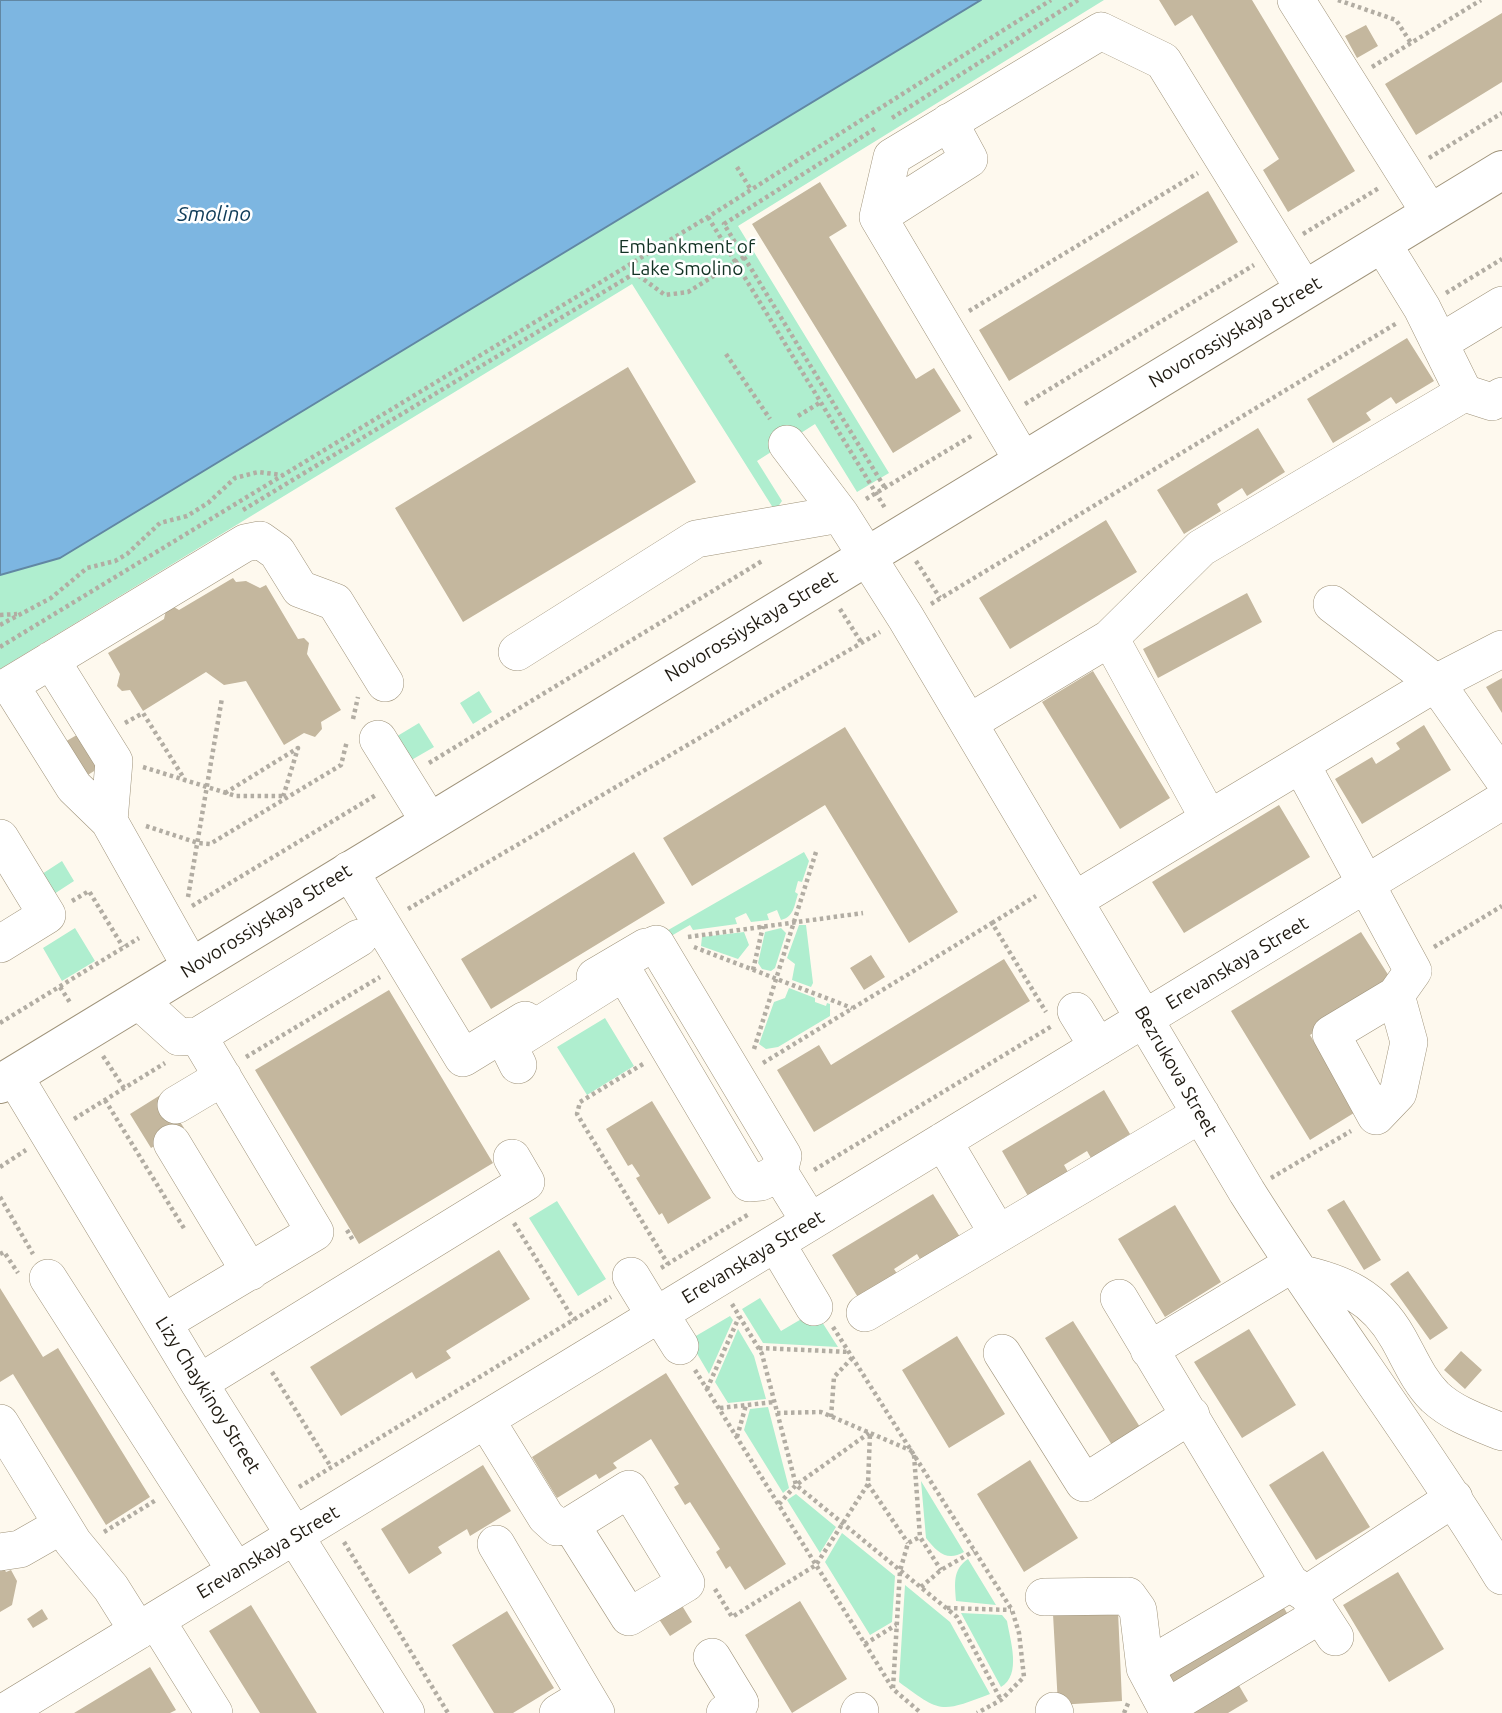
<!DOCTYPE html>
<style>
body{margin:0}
canvas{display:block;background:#fef9ee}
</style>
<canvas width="1502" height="1713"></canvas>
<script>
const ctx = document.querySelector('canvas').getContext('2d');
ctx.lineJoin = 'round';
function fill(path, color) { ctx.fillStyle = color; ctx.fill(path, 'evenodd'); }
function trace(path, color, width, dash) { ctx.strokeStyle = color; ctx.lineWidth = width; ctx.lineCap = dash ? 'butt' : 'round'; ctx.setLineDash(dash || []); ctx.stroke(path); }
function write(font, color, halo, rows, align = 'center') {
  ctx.font = font + ' Ubuntu,sans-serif'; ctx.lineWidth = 5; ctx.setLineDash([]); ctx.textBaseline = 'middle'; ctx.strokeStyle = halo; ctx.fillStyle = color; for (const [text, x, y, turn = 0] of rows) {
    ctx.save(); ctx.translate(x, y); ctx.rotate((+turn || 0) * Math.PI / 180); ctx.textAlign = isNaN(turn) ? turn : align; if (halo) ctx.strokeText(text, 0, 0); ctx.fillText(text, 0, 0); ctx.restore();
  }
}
fill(new Path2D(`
 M 981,0 L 1104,0 L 738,226 L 889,473 L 857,492 L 815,424 L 757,461 L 782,501 L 775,511 L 632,284 L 0,669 L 0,575 L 60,558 Z
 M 479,691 L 492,712 L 473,724 L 460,703 Z
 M 419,723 L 434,747 L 408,762 L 394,738 Z
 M 804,852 L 809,861 L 802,882 L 798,881 L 795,892 L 798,894 C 794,906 794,917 781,920 L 777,910 L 767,914 L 769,920 L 751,922 L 746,913 L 735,918 L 737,924 L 693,930 L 690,925 L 666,939 L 663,933 Z
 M 62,861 L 74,881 L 54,894 L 42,874 Z
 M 799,925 L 806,925 L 813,983 L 811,987 L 792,980 L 795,964 L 787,958 Z
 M 75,928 L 95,961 L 62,981 L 43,948 Z
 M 781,928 L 786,933 L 775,968 L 771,971 L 762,969 L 758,963 L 765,932 Z
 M 744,932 L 749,945 L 738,959 L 701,946 L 702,937 Z
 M 789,988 L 815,998 L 815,1002 L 826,1006 L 827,1003 L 830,1004 L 830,1016 L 778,1047 L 766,1049 L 759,1044 L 774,1002 L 785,998 Z
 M 605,1018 L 634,1066 L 587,1095 L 557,1047 Z
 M 557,1201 L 606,1279 L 578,1296 L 529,1218 Z
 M 760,1298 L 781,1331 L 815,1311 L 838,1347 L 763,1343 L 742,1309 Z
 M 730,1316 L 733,1320 L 709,1374 L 689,1340 Z
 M 738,1329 L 754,1356 L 766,1399 L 728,1403 L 715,1382 Z
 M 768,1407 L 789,1488 L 783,1493 L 744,1430 L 750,1409 Z
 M 921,1481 L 964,1552 C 947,1562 937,1552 926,1538 Z
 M 796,1494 L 836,1527 L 820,1553 L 787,1500 Z
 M 842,1533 L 895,1576 L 892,1622 L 870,1635 L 825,1562 Z
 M 968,1559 L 996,1605 L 956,1601 C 955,1584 952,1570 968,1559 Z
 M 905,1585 L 950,1622 L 990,1694 C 940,1713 941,1713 899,1682 Z
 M 961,1613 L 1002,1615 L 1007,1621 C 1010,1640 1022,1675 1001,1687 Z`), '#afeecf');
const water = new Path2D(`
 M 0,0 L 981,0 L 60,558 L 0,575 Z`);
fill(water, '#7db6e1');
trace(water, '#6187a3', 2);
fill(new Path2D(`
 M 1159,0 L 1252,0 L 1355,171 L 1288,212 L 1263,170 L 1279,159 L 1192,15 L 1175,26 Z
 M 1502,13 L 1502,82 L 1416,135 L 1385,84 Z
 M 1366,25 L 1378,46 L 1357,58 L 1345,36 Z
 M 820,182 L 847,226 L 829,237 L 916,379 L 934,368 L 961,411 L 893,453 L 752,224 Z
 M 1208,191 L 1238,242 L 1009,381 L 979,330 Z
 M 1407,338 L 1434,381 L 1396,404 L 1391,397 L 1366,413 L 1371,420 L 1333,443 L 1307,399 Z
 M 628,367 L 696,482 L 463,622 L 395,508 Z
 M 1258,428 L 1285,472 L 1247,496 L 1242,488 L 1217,504 L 1221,511 L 1184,534 L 1157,490 Z
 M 1106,520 L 1137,572 L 1010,649 L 979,598 Z
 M 233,578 L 236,582 L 246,581 L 260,588 L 266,585 L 298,639 L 304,638 L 309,643 L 307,654 L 341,710 L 321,722 L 322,729 L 315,737 L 304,733 L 284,745 L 246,681 L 224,685 L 206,672 L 143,711 L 130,690 L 122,691 L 117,686 L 120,674 L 108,653 L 164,619 L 166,610 L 174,607 L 179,610 Z
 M 1247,593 L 1262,622 L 1158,678 L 1143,649 Z
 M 1093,671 L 1170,798 L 1120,829 L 1042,702 Z
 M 1502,678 L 1502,713 L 1486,687 Z
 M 1424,725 L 1451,770 L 1362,824 L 1335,779 L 1372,757 L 1376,764 L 1400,749 L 1396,743 Z
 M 845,727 L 958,912 L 909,943 L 825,805 L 692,886 L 663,838 Z
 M 82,732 L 102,766 L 83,778 L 63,743 Z
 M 1279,805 L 1310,857 L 1184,933 L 1152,882 Z
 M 634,852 L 665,903 L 491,1009 L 461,959 Z
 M 1361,932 L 1394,984 L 1310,1035 L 1316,1045 L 1321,1042 L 1362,1108 L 1310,1140 L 1231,1011 Z
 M 871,955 L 885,977 L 864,990 L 850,968 Z
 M 1004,959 L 1030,1001 L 814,1132 L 777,1070 L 819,1045 L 831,1065 Z
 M 389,990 L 493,1163 L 359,1244 L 255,1070 Z
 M 1104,1090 L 1130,1134 L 1091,1158 L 1087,1151 L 1064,1165 L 1068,1172 L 1028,1196 L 1002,1151 Z
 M 162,1094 L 184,1128 L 151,1148 L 130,1114 Z
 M 652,1101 L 711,1198 L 668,1224 L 662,1213 L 659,1215 L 636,1178 L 640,1176 L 632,1164 L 628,1166 L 606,1129 Z
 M 933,1194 L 960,1237 L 921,1261 L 917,1254 L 894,1269 L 898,1275 L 859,1299 L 832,1255 Z
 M 1344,1200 L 1381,1260 L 1364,1270 L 1327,1210 Z
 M 1175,1205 L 1221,1282 L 1165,1317 L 1118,1239 Z
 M 499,1250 L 530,1299 L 446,1351 L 451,1358 L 416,1379 L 412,1372 L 341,1416 L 310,1367 Z
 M 1408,1271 L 1448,1328 L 1430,1340 L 1390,1284 Z
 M 0,1288 L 43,1357 L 58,1348 L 150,1497 L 106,1525 L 13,1374 L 0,1382 Z
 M 1073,1321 L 1145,1435 L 1117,1453 L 1045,1338 Z
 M 1249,1329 L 1296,1405 L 1242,1438 L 1194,1362 Z
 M 957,1336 L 1005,1414 L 949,1448 L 902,1370 Z
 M 1461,1351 L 1482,1370 L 1465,1389 L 1444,1370 Z
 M 666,1373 L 786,1564 L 745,1590 L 730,1566 L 726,1569 L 716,1552 L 720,1549 L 690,1502 L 685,1505 L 674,1487 L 679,1484 L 651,1439 L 613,1463 L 617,1468 L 599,1479 L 596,1474 L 557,1498 L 532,1457 Z
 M 1323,1451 L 1370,1527 L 1316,1560 L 1269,1485 Z
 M 1030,1460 L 1078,1538 L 1024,1572 L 977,1494 Z
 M 483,1465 L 511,1511 L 470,1536 L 467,1529 L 438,1547 L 442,1553 L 409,1574 L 381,1529 Z
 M 0,1562 L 6,1572 L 11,1570 L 17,1581 L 12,1605 L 0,1612 Z
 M 1398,1572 L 1444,1649 L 1389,1682 L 1343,1605 Z
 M 1278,1598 L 1293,1623 L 1172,1695 L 1157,1670 Z
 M 678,1599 L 692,1622 L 670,1636 L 655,1613 Z
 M 800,1601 L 847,1679 L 792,1713 L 745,1635 Z
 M 251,1605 L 317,1713 L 260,1713 L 209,1631 Z
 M 42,1609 L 48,1619 L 33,1628 L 27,1619 Z
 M 507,1611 L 554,1688 L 513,1713 L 494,1713 L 452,1645 Z
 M 1118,1611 L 1122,1701 L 1058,1705 L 1053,1614 Z
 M 150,1667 L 176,1710 L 170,1713 L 74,1713 Z
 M 1234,1677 L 1248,1701 L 1228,1713 L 1194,1713 L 1188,1704 Z`), '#c4b79e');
const minor = new Path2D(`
 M 1296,0 L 1430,213
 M 878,217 L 969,159 L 949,122
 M 1382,243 L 1422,308 L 1464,393
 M 1439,343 L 1502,305
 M 1502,396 L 1492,402 L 1464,393 L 1201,548 L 1110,638 L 1209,819 L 1436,683 L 1502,649
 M 787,444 L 840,514 L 906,618 L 1247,1192 C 1329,1322 1422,1445 1502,1576
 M 1023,461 L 878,217 L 892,157 L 1101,31 L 1163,61 L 1304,289
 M 1332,604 L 1436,683 L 1502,777
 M 517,652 L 696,539 L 840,514
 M 51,660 L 114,761 L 109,821
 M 970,722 L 1110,638
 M 378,739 L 429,821
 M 1302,766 L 1413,971 L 1396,995 L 1331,1034 L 1376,1116 L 1398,1093 L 1409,1042 L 1396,995
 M 0,838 L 47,915 L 0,944
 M 349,870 L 463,1058 L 525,1020
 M 1075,900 L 1209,819
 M 656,944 L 783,1156 L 779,1172 L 810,1222
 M 191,967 L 109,821 L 74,787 L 10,685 L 245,543 L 260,540 L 277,552 L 300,589 L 335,602 L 385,683
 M 595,977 L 646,947
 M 138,1000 L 179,1037 L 198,1036
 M 1076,1011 L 1098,1047
 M 518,1065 L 508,1045 L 624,972 L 749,1183 L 761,1182 L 779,1172
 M 14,1076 L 199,1383 L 406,1713
 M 176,1105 L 223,1077
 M 943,1141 L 997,1232
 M 172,1143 L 250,1272
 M 776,1243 L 814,1307
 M 1298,1273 C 1342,1282 1375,1297 1398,1338 C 1410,1359 1418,1380 1435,1397 C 1453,1414 1480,1423 1502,1432
 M 631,1276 L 656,1317
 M 48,1278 L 236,1571
 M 1119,1298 L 1290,1583 L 1307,1594 L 1335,1637
 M 865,1313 L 1201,1114
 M 660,1314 L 680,1346
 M 163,1323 L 315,1232 L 198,1036 L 359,938
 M 1149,1350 L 1292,1264
 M 1002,1353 L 1084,1483 L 1191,1415
 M 199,1383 L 526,1182 L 512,1158
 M 486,1420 L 546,1517 L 557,1527 L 571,1525 L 629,1489 L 686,1583 L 629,1617 L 571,1525
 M 0,1423 L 73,1542 L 111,1588 L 138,1631
 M 496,1544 L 596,1713
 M 0,1552 L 20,1549 L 62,1525
 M 1307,1594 L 1454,1498
 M 1044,1597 L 1128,1596 L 1138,1610 L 1145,1668 L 1169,1713
 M 156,1620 L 214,1713
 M 712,1657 L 740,1703 L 725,1713
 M 1145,1668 L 1290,1583
 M 1166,1708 L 1320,1615
 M 1054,1711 L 1055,1713
 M 3,1713 L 1502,801
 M 558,1713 L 586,1696
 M 859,1713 L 860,1711`);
const major = new Path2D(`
 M 0,1084 L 1502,170`);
trace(minor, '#9f937a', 38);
trace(major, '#9f937a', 40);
trace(new Path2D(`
 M 1338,0 L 1396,20 L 1411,43
 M 1372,67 L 1481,0
 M 892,118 L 1078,0
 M 1429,158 L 1502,113
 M 737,167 L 751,190
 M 708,217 L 885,508
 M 1303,234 L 1379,188
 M 744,257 L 885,488
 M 1446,293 L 1502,259
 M 969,311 L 1198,173
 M 726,354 L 770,419
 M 1025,404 L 1254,265
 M 798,416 L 821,402
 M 866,499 L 973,435
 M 243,510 L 635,273 L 665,295 L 688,292 L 744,257 L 724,224 L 876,128
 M 916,561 L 940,598
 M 931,604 L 1397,323
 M 840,609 L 861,642
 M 0,615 L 17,614
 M 0,625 L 51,598 L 87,568 L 115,561 L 127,554 L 160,523 L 187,516 L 208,503 L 235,478 L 258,472 L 282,475
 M 0,647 L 708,217 L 1051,0
 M 353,719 L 358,697
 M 125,723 L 143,713 L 185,780
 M 429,763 L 762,561
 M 143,767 L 236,796 L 283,796
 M 225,793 L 298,748 L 283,797
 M 146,826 L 198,843 L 210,844 L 341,765 L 347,741
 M 188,897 L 222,698
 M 72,901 L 89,891 L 123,947
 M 192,906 L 376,795
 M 408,909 L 880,632
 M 992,923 L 1036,896
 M 688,937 L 863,913
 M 694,947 L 852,1008
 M 1434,947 L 1502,906
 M 753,970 L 763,926
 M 60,987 L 71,1004
 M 0,1023 L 139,938
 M 754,1049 L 816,852
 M 103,1056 L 124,1088
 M 246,1057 L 380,977
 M 763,1063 L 992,923 L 1046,1012
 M 643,1064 L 580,1102 L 577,1114 L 668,1264
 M 105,1100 L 185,1230
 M 74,1119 L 165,1063
 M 0,1167 L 26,1150
 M 814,1170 L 1052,1026
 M 1271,1178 L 1351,1131
 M 0,1197 L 33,1254
 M 514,1223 L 574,1320
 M 347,1230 L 354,1242
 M 0,1254 L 4,1252 L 18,1273
 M 661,1268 L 749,1214
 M 732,1304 L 762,1354 L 796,1485 L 957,1617 L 1001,1700
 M 833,1327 L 1012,1610 L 1019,1633 L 1024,1677 L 1001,1700 L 977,1713
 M 759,1348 L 850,1352
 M 695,1370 L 893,1689 L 921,1713
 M 272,1372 L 331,1467
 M 707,1389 L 739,1317
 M 720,1408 L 774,1402
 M 777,1413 L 821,1412 L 912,1451
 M 831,1417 L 834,1377 L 853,1357
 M 737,1437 L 746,1405
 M 914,1455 L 920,1537 L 941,1570
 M 868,1484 L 908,1543
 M 299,1487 L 611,1297
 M 779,1504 L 796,1485 L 869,1433
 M 104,1532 L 156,1500
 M 344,1542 L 448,1713
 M 921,1587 L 941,1570 L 974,1551
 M 715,1589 L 732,1617 L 816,1565 L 868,1484 L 870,1433
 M 947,1608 L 1011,1610
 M 865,1644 L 896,1625
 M 893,1688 L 900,1571 L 908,1543 L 920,1537
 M 1124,1713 L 1129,1701`), '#b2ada3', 4.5, [3.5, 3.5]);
trace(minor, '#fff', 37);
trace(major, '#fff', 38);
write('19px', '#123224', '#fff', [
 ["Embankment of",687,247],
 ["Lake Smolino",687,269]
]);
write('19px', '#1f1a11', '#fff', [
 ["Novorossiyskaya Street",1235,332,-31],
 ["Novorossiyskaya Street",751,626,-31],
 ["Novorossiyskaya Street",266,921,-32],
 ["Erevanskaya Street",1237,963,-31],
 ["Bezrukova Street",1176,1071,60],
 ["Erevanskaya Street",753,1257,-31],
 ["Lizy Chaykinoy Street",208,1395,58],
 ["Erevanskaya Street",268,1552,-31]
]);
write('italic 21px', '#0e3b58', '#fff', [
 ["Smolino",214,214]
]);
</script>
